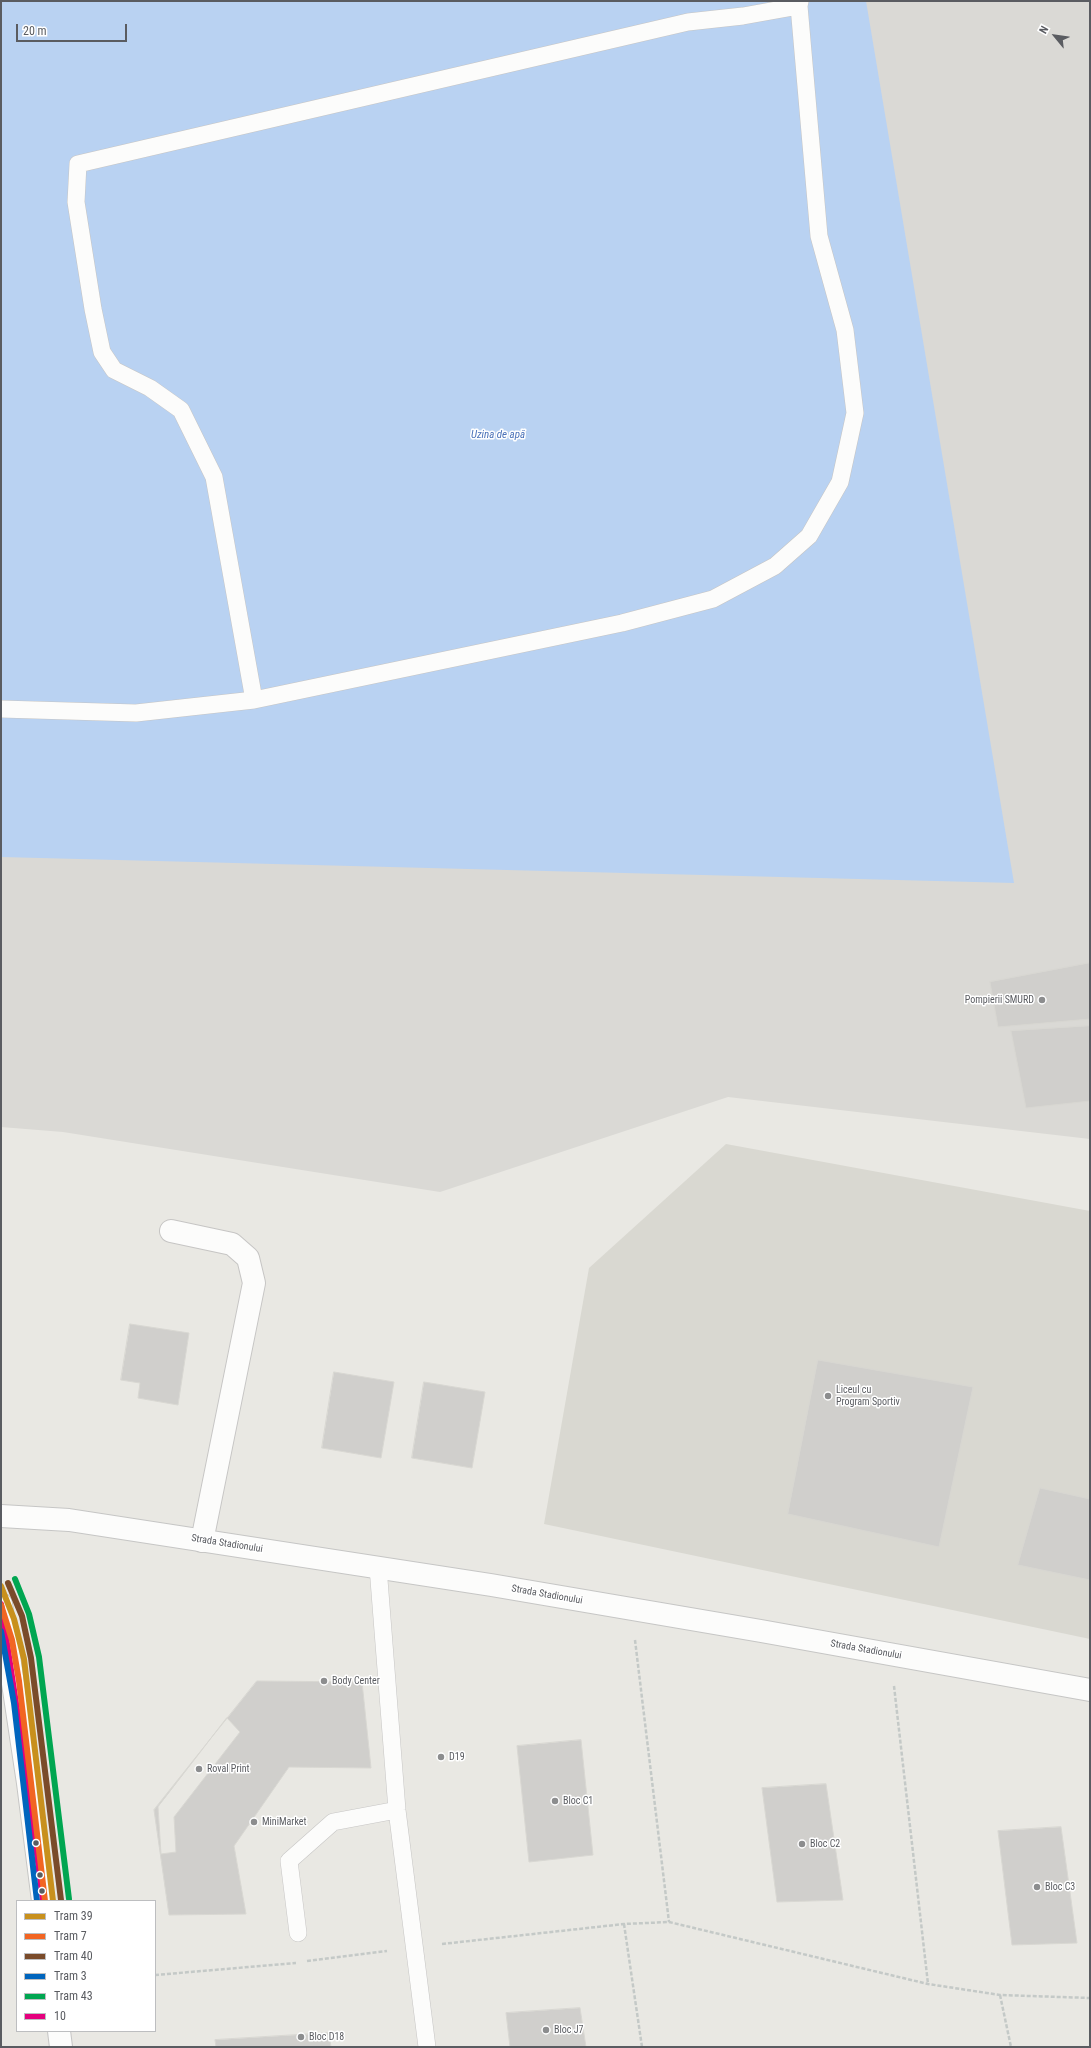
<!DOCTYPE html>
<meta charset="utf-8">
<style>
body{margin:0}
#map{position:relative;width:1091px;height:2048px;overflow:hidden;background:#e9e8e3;font-family:"Roboto Condensed",sans-serif}
canvas{display:block}
.frame{position:absolute;inset:0;border:2px solid #5a5c61;pointer-events:none}
.legend{position:absolute;left:16px;top:1900px;width:140px;height:132px;box-sizing:border-box;background:#fff;border:1px solid #bdbec0;margin:0;padding:5px 7px;list-style:none;font-size:12px;color:#5a5c61}
.legend li{display:flex;align-items:center;gap:8px;height:20px}
.legend b{width:20px;border:1px solid #bdbec0}
.north{position:absolute;left:1035px;top:16px;width:40px;height:40px;-webkit-text-stroke:3px #fff;paint-order:stroke;rotate:299deg;font-size:11px;font-weight:700;line-height:16px;text-align:center;color:#5a5c61}
.north::after{content:'';display:block;margin:auto;width:14px;height:18px;background:#5a5c61;clip-path:polygon(50% 0,100% 100%,50% 72%,0 100%)}
.scale{position:absolute;left:16px;top:24px;width:111px;height:18px;box-sizing:border-box;border:2px solid #5a5c61;border-top:0;padding-left:5px;font-size:12px;line-height:14px;white-space:nowrap;color:#5a5c61;-webkit-text-stroke:3px #fff;paint-order:stroke}
</style>
<div id="map">
<canvas width="1091" height="2048"></canvas>
<div class="frame"></div>
<ul class="legend">
<li><b style="height:5px;background:#c8901d"></b>Tram 39</li>
<li><b style="height:5px;background:#f26522"></b>Tram 7</li>
<li><b style="height:5px;background:#7a4b2a"></b>Tram 40</li>
<li><b style="height:5px;background:#0065bd"></b>Tram 3</li>
<li><b style="height:5px;background:#00a651"></b>Tram 43</li>
<li><b style="height:5px;background:#e5007d"></b>10</li>
</ul>
<div class="north">N</div>
<div class="scale">20 m</div>
</div>
<script>
const ctx = document.querySelector('canvas').getContext('2d');
ctx.lineJoin = 'round';
function fill(path, color) { ctx.fillStyle = color; ctx.fill(path, 'evenodd'); }
function trace(path, color, width, dash) { ctx.strokeStyle = color; ctx.lineWidth = width; ctx.lineCap = dash ? 'butt' : 'round'; ctx.setLineDash(dash || []); ctx.stroke(path); }
function write(font, color, halo, rows, align = 'center') {
  ctx.font = font + ' "Roboto Condensed",sans-serif'; ctx.lineWidth = 3; ctx.setLineDash([]); ctx.textBaseline = 'middle'; ctx.strokeStyle = halo; ctx.fillStyle = color; for (const [text, x, y, turn = 0] of rows) {
    ctx.save(); ctx.translate(x, y); ctx.rotate((+turn || 0) * Math.PI / 180); ctx.textAlign = isNaN(turn) ? turn : align; if (halo) ctx.strokeText(text, 0, 0); ctx.fillText(text, 0, 0); ctx.restore();
  }
}
fill(new Path2D(`
 M 1,1 L 1090,1 L 1090,1139 L 728,1097 L 440,1192 L 63,1132 L 1,1127 Z`), '#dad9d5');
fill(new Path2D(`
 M 726,1144 L 1090,1211 L 1090,1639 L 544,1524 L 589,1268 Z`), '#d9d8d1');
fill(new Path2D(`
 M 1,1 L 866,1 L 1014,883 L 1,857 Z`), '#b9d2f2');
const building = new Path2D(`
 M 1090,963 L 1090,1019 L 998,1027 L 990,982 Z
 M 1090,1026 L 1090,1101 L 1026,1108 L 1011,1031 Z
 M 130,1324 L 189,1333 L 178,1405 L 138,1398 L 140,1383 L 121,1380 Z
 M 818,1360 L 973,1387 L 939,1547 L 788,1514 Z
 M 334,1372 L 394,1382 L 381,1458 L 322,1448 Z
 M 424,1382 L 485,1392 L 472,1468 L 412,1458 Z
 M 1040,1488 L 1090,1499 L 1090,1580 L 1018,1565 Z
 M 257,1681 L 362,1682 L 371,1768 L 289,1767 L 234,1846 L 246,1914 L 169,1915 L 154,1810 Z
 M 227,1718 L 240,1732 L 174,1817 L 176,1852 L 161,1854 L 158,1807 Z
 M 581,1740 L 593,1855 L 529,1862 L 517,1746 Z
 M 826,1784 L 843,1900 L 777,1902 L 762,1788 Z
 M 1061,1827 L 1077,1943 L 1012,1945 L 998,1831 Z
 M 580,2008 L 586,2047 L 510,2047 L 506,2013 Z
 M 329,2033 L 331,2047 L 216,2047 L 215,2040 Z`);
fill(building, '#d0cfcc');
trace(building, '#d8d7d2', 1);
const lane = new Path2D(`
 M 254,700 L 214,477 L 181,410 L 150,388 L 114,370 L 102,352 L 93,309 L 76,202 L 78,164 L 688,22 L 743,16 L 799,6
 M 1,709 L 136,713 L 254,700 L 622,623 L 713,599 L 775,566 L 809,536 L 840,482 L 855,413 L 845,330 L 819,236 L 799,6 L 800,1
 M 378,1567 L 397,1810 L 427,2047
 M 298,1933 L 289,1861 L 333,1822 L 397,1810`);
const street = new Path2D(`
 M 171,1231 L 232,1244 L 248,1258 L 254,1283 L 202,1541`);
const secondary = new Path2D(`
 M 1,1516 L 69,1520 L 491,1585 L 761,1631 L 1090,1690
 M 1,1604 L 28,1783 L 43,1901
 M 59,2031 L 61,2047`);
trace(lane, '#c6c5c4', 18);
trace(street, '#c6c5c4', 24);
trace(secondary, '#c6c6c5', 24);
trace(new Path2D(`
 M 635,1640 L 669,1922
 M 894,1686 L 928,1984
 M 624,1924 L 642,2047
 M 442,1944 L 624,1924 L 669,1922 L 928,1984 L 1000,1995 L 1090,1998
 M 307,1961 L 387,1951
 M 155,1975 L 296,1963
 M 1000,1995 L 1011,2047`), '#c4c9c7', 2.5, [4, 2]);
trace(lane, '#fcfcfb', 17);
trace(street, '#fcfcfb', 22);
trace(secondary, '#fcfcfb', 22);
trace(new Path2D(`
 M 1,1604 L 28,1783 L 43,1901`), '#e5007d', 6);
trace(new Path2D(`
 M 1,1586 L 14,1619 L 24,1659 L 53,1901`), '#c8901d', 6);
trace(new Path2D(`
 M 1,1605 L 12,1640 L 19,1681 L 45,1901`), '#f26522', 6);
trace(new Path2D(`
 M 8,1583 L 22,1616 L 31,1658 L 61,1900`), '#7a4b2a', 6);
trace(new Path2D(`
 M 1,1631 L 14,1703 L 37,1901`), '#0065bd', 6);
trace(new Path2D(`
 M 15,1579 L 29,1614 L 39,1657 L 69,1899`), '#00a651', 6);
for (const [x, y, r, color] of [
 [1042,1000,4,"#8c8d8e"],
 [828,1396,4,"#8c8d8e"],
 [324,1681,4,"#8c8d8e"],
 [441,1757,4,"#8c8d8e"],
 [199,1769,4,"#8c8d8e"],
 [555,1801,4,"#8c8d8e"],
 [254,1822,4,"#8c8d8e"],
 [36,1843,3.5,"#5a5c61"],
 [802,1844,4,"#8c8d8e"],
 [40,1875,3.5,"#5a5c61"],
 [1037,1887,4,"#8c8d8e"],
 [42,1891,3.5,"#5a5c61"],
 [546,2030,4,"#8c8d8e"],
 [301,2037,4,"#8c8d8e"]
]) { const dot = new Path2D(); dot.arc(x, y, r, 0, 2 * Math.PI); ctx.fillStyle = color; ctx.fill(dot); trace(dot, '#fff', 1.5); }
write('10px', '#5a5c61', '#fff', [
 ["Pompierii SMURD",1034,1000,"right"],
 ["Liceul cu",836,1390],
 ["Program Sportiv",836,1402],
 ["Body Center",332,1681],
 ["D19",449,1757],
 ["Roval Print",207,1769],
 ["Bloc C1",563,1801],
 ["MiniMarket",262,1822],
 ["Bloc C2",810,1844],
 ["Bloc C3",1045,1887],
 ["Bloc J7",554,2030],
 ["Bloc D18",309,2037]
], 'left');
write('10px', '#5a5c61', '#fff', [
 ["Strada Stadionului",227,1544,9],
 ["Strada Stadionului",547,1595,10],
 ["Strada Stadionului",866,1650,10]
]);
write('italic 11px', '#4a72b9', '#fff', [
 ["Uzina de apă",498,435]
]);
</script>
